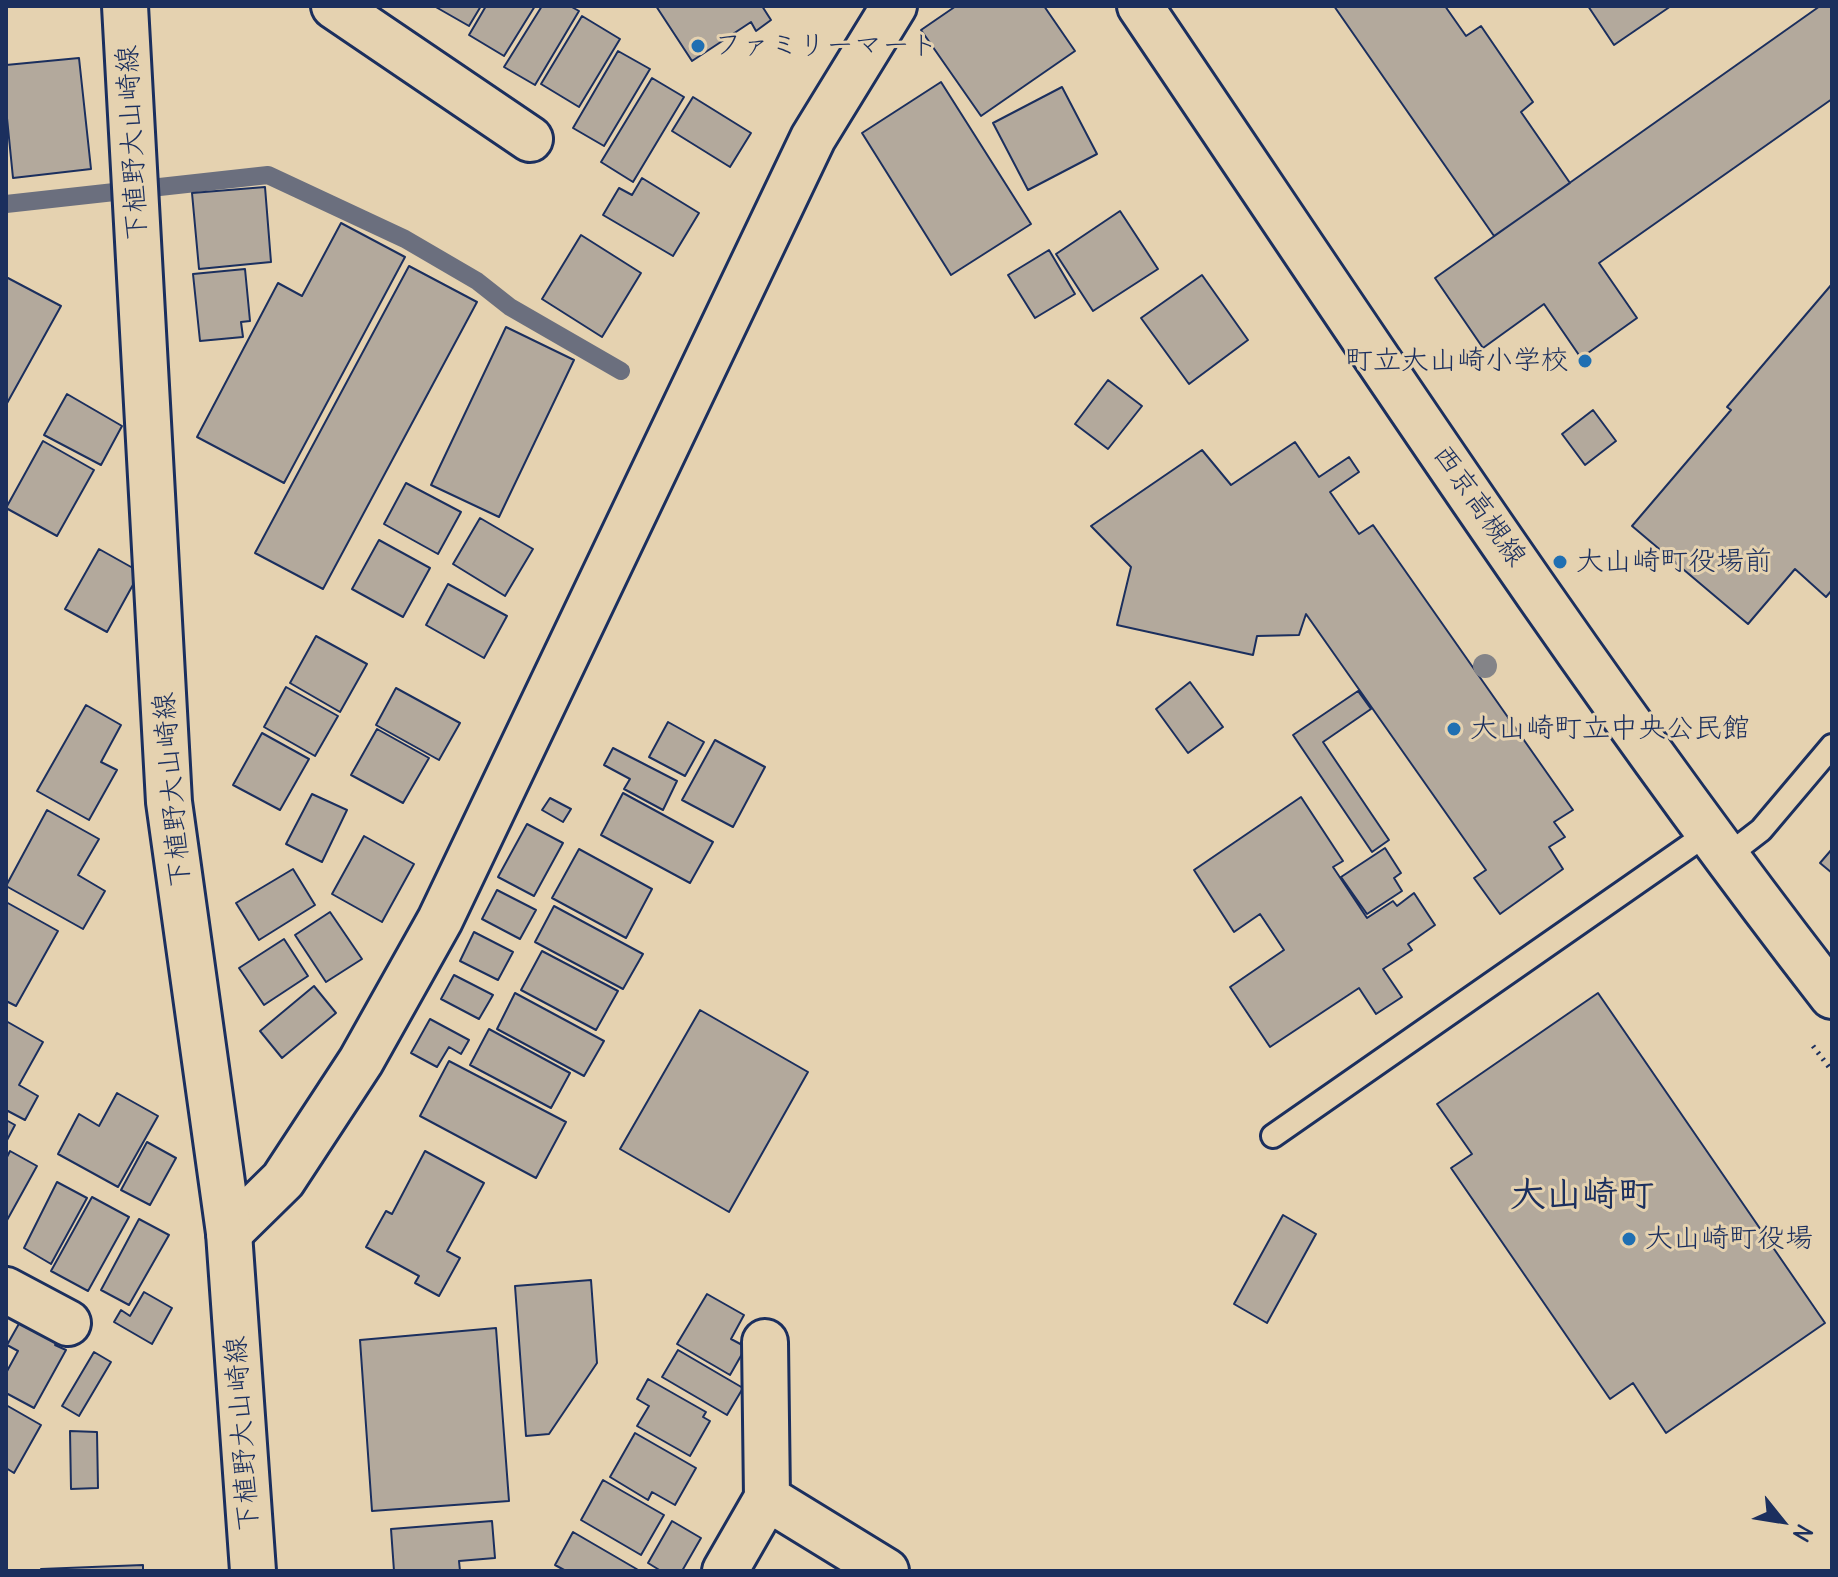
<!DOCTYPE html>
<meta charset="utf-8">
<style>
body{margin:0}
#map{position:relative;width:1838px;height:1577px;overflow:hidden;background:#e5d2b0;font-family:Delius,sans-serif}
canvas{display:block}
.frame{position:absolute;inset:0;border:8px solid #1b2f5e;pointer-events:none}
.north{position:absolute;left:1742px;top:1481px;width:80px;height:80px;-webkit-text-stroke:6px #e5d2b0;paint-order:stroke;rotate:120deg;font-size:22px;font-weight:700;line-height:32px;text-align:center;color:#1b2f5e}
.north::after{content:'';display:block;margin:auto;width:28px;height:36px;background:#1b2f5e;clip-path:polygon(50% 0,100% 100%,50% 72%,0 100%)}
</style>
<div id="map">
<canvas width="1838" height="1577"></canvas>
<div class="frame"></div>
<div class="north">N</div>
</div>
<script>
const ctx = document.querySelector('canvas').getContext('2d');
ctx.lineJoin = 'round';
function trace(path, color, width, dash) { ctx.strokeStyle = color; ctx.lineWidth = width; ctx.lineCap = dash ? 'butt' : 'round'; ctx.setLineDash(dash || []); ctx.stroke(path); }
function fill(path, color) { ctx.fillStyle = color; ctx.fill(path, 'evenodd'); }
function write(font, color, halo, rows, align = 'center') {
  ctx.font = font + ' Delius,"Klee One",sans-serif'; ctx.lineWidth = 6; ctx.setLineDash([]); ctx.textBaseline = 'middle'; ctx.strokeStyle = halo; ctx.fillStyle = color; for (const [text, x, y, turn = 0] of rows) {
    ctx.save(); ctx.translate(x, y); ctx.rotate((+turn || 0) * Math.PI / 180); ctx.textAlign = isNaN(turn) ? turn : align; if (halo) ctx.strokeText(text, 0, 0); ctx.fillText(text, 0, 0); ctx.restore();
  }
}
trace(new Path2D(`
 M 6,204 L 268,175 L 405,239 L 477,281 L 510,307 L 621,371`), '#6b6f7e', 18);
const building = new Path2D(`
 M 434,6 L 481,6 L 469,26 Z
 M 486,6 L 535,6 L 504,56 L 469,35 Z
 M 542,6 L 570,6 L 579,11 L 535,85 L 504,67 Z
 M 656,6 L 762,6 L 771,20 L 756,31 L 751,22 L 692,61 Z
 M 956,6 L 1044,6 L 1075,51 L 981,116 L 921,30 Z
 M 1334,6 L 1445,6 L 1466,36 L 1481,26 L 1533,102 L 1521,112 L 1570,183 L 1494,236 Z
 M 1588,6 L 1671,6 L 1614,45 Z
 M 1820,6 L 1832,6 L 1832,99 L 1599,263 L 1637,318 L 1581,358 L 1544,304 L 1483,348 L 1435,278 Z
 M 582,16 L 620,39 L 579,107 L 541,84 Z
 M 618,51 L 650,69 L 604,146 L 573,128 Z
 M 79,58 L 91,169 L 13,178 L 6,108 L 6,65 Z
 M 652,78 L 684,97 L 633,182 L 601,162 Z
 M 941,82 L 1031,224 L 951,275 L 862,133 Z
 M 1062,87 L 1097,154 L 1028,190 L 993,123 Z
 M 693,97 L 751,133 L 730,167 L 672,131 Z
 M 642,178 L 699,213 L 673,256 L 603,215 L 619,188 L 632,195 Z
 M 265,187 L 271,262 L 199,269 L 192,193 Z
 M 1120,211 L 1158,269 L 1093,311 L 1056,254 Z
 M 341,223 L 405,257 L 284,483 L 197,437 L 278,283 L 302,296 Z
 M 581,235 L 641,273 L 602,337 L 542,299 Z
 M 1049,250 L 1075,294 L 1035,318 L 1008,275 Z
 M 409,266 L 477,302 L 323,589 L 255,553 Z
 M 245,269 L 250,321 L 241,322 L 243,337 L 200,341 L 193,274 Z
 M 1202,275 L 1248,340 L 1189,384 L 1141,318 Z
 M 6,277 L 61,306 L 6,405 Z
 M 1832,284 L 1832,590 L 1826,597 L 1795,569 L 1748,624 L 1632,526 L 1731,410 L 1727,407 Z
 M 506,327 L 574,360 L 499,517 L 431,485 Z
 M 1108,380 L 1142,406 L 1108,449 L 1075,424 Z
 M 67,394 L 122,426 L 101,465 L 44,435 Z
 M 1593,410 L 1616,441 L 1585,465 L 1562,434 Z
 M 43,441 L 94,470 L 57,536 L 6,508 Z
 M 1295,442 L 1319,477 L 1349,457 L 1359,472 L 1330,492 L 1359,534 L 1373,525 L 1573,810 L 1554,822 L 1565,837 L 1549,847 L 1563,869 L 1500,914 L 1474,878 L 1486,870 L 1306,614 L 1299,635 L 1257,636 L 1253,655 L 1117,625 L 1131,567 L 1091,526 L 1202,450 L 1231,485 Z
 M 406,483 L 461,512 L 438,554 L 384,524 Z
 M 480,518 L 533,549 L 505,596 L 453,564 Z
 M 379,540 L 430,568 L 403,617 L 352,589 Z
 M 99,549 L 140,572 L 107,632 L 65,609 Z
 M 448,584 L 507,616 L 484,658 L 426,625 Z
 M 316,636 L 367,664 L 340,712 L 290,683 Z
 M 1190,682 L 1223,727 L 1188,753 L 1156,709 Z
 M 286,687 L 338,716 L 315,756 L 264,727 Z
 M 396,688 L 460,723 L 439,760 L 376,725 Z
 M 1358,691 L 1371,709 L 1323,742 L 1389,840 L 1372,852 L 1293,735 Z
 M 86,705 L 121,725 L 101,762 L 117,770 L 89,820 L 37,791 Z
 M 668,722 L 704,742 L 685,776 L 649,757 Z
 M 377,729 L 429,758 L 403,803 L 351,775 Z
 M 262,733 L 309,759 L 280,810 L 233,785 Z
 M 715,740 L 765,767 L 733,827 L 682,800 Z
 M 613,748 L 677,781 L 663,810 L 624,789 L 630,779 L 604,765 Z
 M 623,793 L 713,842 L 690,883 L 601,835 Z
 M 312,794 L 347,810 L 322,862 L 286,844 Z
 M 1301,797 L 1343,861 L 1333,867 L 1367,918 L 1393,901 L 1397,906 L 1414,893 L 1435,925 L 1408,944 L 1412,950 L 1383,969 L 1402,997 L 1376,1014 L 1359,988 L 1270,1047 L 1230,987 L 1284,950 L 1260,914 L 1234,932 L 1194,870 Z
 M 550,798 L 571,809 L 563,822 L 542,810 Z
 M 47,810 L 99,839 L 78,875 L 105,891 L 83,929 L 6,886 Z
 M 527,824 L 563,843 L 534,896 L 498,877 Z
 M 364,836 L 414,864 L 382,922 L 332,894 Z
 M 1385,848 L 1401,873 L 1394,878 L 1402,891 L 1367,914 L 1341,877 Z
 M 579,849 L 652,889 L 626,938 L 552,898 Z
 M 1832,849 L 1832,873 L 1820,863 Z
 M 293,869 L 315,905 L 259,940 L 236,903 Z
 M 497,890 L 536,910 L 520,939 L 482,919 Z
 M 6,902 L 58,931 L 16,1006 L 6,1001 Z
 M 554,906 L 643,954 L 623,989 L 535,942 Z
 M 330,912 L 362,959 L 326,982 L 295,935 Z
 M 474,932 L 513,952 L 498,980 L 460,961 Z
 M 284,939 L 308,976 L 264,1005 L 239,968 Z
 M 542,951 L 618,991 L 596,1030 L 521,990 Z
 M 454,975 L 493,995 L 479,1019 L 441,999 Z
 M 314,986 L 336,1013 L 282,1058 L 260,1031 Z
 M 515,993 L 604,1041 L 584,1076 L 497,1029 Z
 M 1598,993 L 1825,1323 L 1666,1433 L 1633,1383 L 1610,1399 L 1451,1168 L 1472,1154 L 1437,1104 Z
 M 700,1010 L 808,1072 L 729,1212 L 620,1149 Z
 M 430,1019 L 469,1040 L 461,1054 L 449,1047 L 437,1067 L 411,1053 Z
 M 6,1021 L 43,1042 L 19,1085 L 38,1096 L 25,1120 L 6,1110 Z
 M 489,1029 L 570,1073 L 551,1108 L 470,1065 Z
 M 449,1061 L 566,1122 L 536,1178 L 420,1116 Z
 M 117,1093 L 158,1116 L 118,1187 L 58,1154 L 79,1114 L 99,1126 Z
 M 6,1120 L 15,1125 L 6,1142 Z
 M 147,1142 L 176,1158 L 150,1205 L 121,1190 Z
 M 10,1151 L 37,1166 L 6,1222 L 6,1159 Z
 M 425,1151 L 484,1183 L 447,1251 L 460,1258 L 439,1296 L 415,1283 L 419,1276 L 366,1247 L 386,1211 L 392,1214 Z
 M 57,1182 L 87,1198 L 51,1264 L 24,1248 Z
 M 92,1197 L 129,1217 L 88,1291 L 51,1271 Z
 M 1283,1215 L 1316,1234 L 1267,1323 L 1234,1304 Z
 M 139,1219 L 169,1235 L 129,1305 L 101,1290 Z
 M 591,1280 L 597,1363 L 549,1434 L 526,1436 L 515,1286 Z
 M 144,1292 L 172,1308 L 152,1344 L 114,1322 L 121,1310 L 130,1316 Z
 M 707,1294 L 744,1315 L 731,1339 L 746,1347 L 730,1375 L 677,1344 Z
 M 25,1313 L 62,1334 L 55,1345 L 66,1350 L 34,1408 L 6,1393 L 6,1373 L 18,1351 L 7,1345 Z
 M 496,1328 L 509,1501 L 372,1511 L 360,1340 Z
 M 678,1350 L 743,1388 L 727,1415 L 662,1377 Z
 M 94,1352 L 111,1362 L 79,1416 L 62,1406 Z
 M 648,1379 L 706,1412 L 703,1417 L 710,1421 L 690,1456 L 637,1426 L 649,1406 L 637,1399 Z
 M 6,1405 L 41,1425 L 14,1473 L 6,1468 Z
 M 70,1431 L 97,1432 L 98,1488 L 71,1489 Z
 M 635,1433 L 696,1468 L 675,1505 L 652,1492 L 648,1500 L 610,1477 Z
 M 603,1480 L 664,1515 L 641,1555 L 581,1520 Z
 M 492,1521 L 495,1558 L 459,1561 L 460,1571 L 394,1571 L 391,1529 Z
 M 672,1521 L 701,1538 L 682,1571 L 661,1571 L 648,1563 Z
 M 573,1532 L 640,1571 L 566,1571 L 555,1565 Z
 M 143,1565 L 143,1571 L 41,1571 L 41,1569 Z`);
fill(building, '#b3a99c');
trace(building, '#1b2f5e', 2);
const service = new Path2D(`
 M 1726,857 L 1761,830 L 1832,746
 M 1273,1136 L 1708,833`);
const minor = new Path2D(`
 M 334,6 L 530,139
 M 6,1290 L 68,1323
 M 765,1342 L 767,1498
 M 725,1571 L 767,1498 L 886,1571`);
const tertiary = new Path2D(`
 M 229,1233 L 283,1180 L 361,1061 L 440,920 L 813,138 L 894,6`);
const secondary = new Path2D(`
 M 125,6 L 169,802 L 229,1233 L 253,1571`);
const primary = new Path2D(`
 M 1140,6 C 1365,339 1585,678 1832,996`);
trace(service, '#1b2f5e', 28);
trace(minor, '#1b2f5e', 50);
trace(tertiary, '#1b2f5e', 50);
trace(secondary, '#1b2f5e', 50);
trace(primary, '#1b2f5e', 50);
trace(new Path2D(`
 M 1813,1046 L 1832,1071`), '#1b2f5e', 5, [2, 6]);
trace(service, '#e5d2b0', 22);
trace(minor, '#e5d2b0', 44);
trace(tertiary, '#e5d2b0', 44);
trace(secondary, '#e5d2b0', 44);
trace(primary, '#e5d2b0', 44);
ctx.fillStyle = '#848488';
for (const [x, y] of [
 [1485,666]
]) { ctx.beginPath(); ctx.arc(x, y, 12, 0, 2 * Math.PI); ctx.fill(); }
for (const [x, y, r, color] of [
 [698,46,8,"#1f6fb2"],
 [1585,361,8,"#1f6fb2"],
 [1560,562,8,"#1f6fb2"],
 [1454,729,8,"#1f6fb2"],
 [1629,1239,8,"#1f6fb2"]
]) { const dot = new Path2D(); dot.arc(x, y, r, 0, 2 * Math.PI); ctx.fillStyle = color; ctx.fill(dot); trace(dot, '#e5d2b0', 3); }
write('28px', '#1b2f5e', '#e5d2b0', [
 ["ファミリーマート",714,46],
 ["町立大山崎小学校",1569,361,"right"],
 ["大山崎町役場前",1576,562],
 ["大山崎町立中央公民館",1470,729],
 ["大山崎町役場",1645,1239]
], 'left');
write('28px', '#1b2f5e', '#e5d2b0', [
 ["下植野大山崎線",133,143,-93],
 ["西京高槻線",1479,506,55],
 ["下植野大山崎線",173,790,-95],
 ["下植野大山崎線",243,1434,-94]
]);
write('bold 36px', '#1b2f5e', '#e5d2b0', [
 ["大山崎町",1582,1196]
]);
</script>
